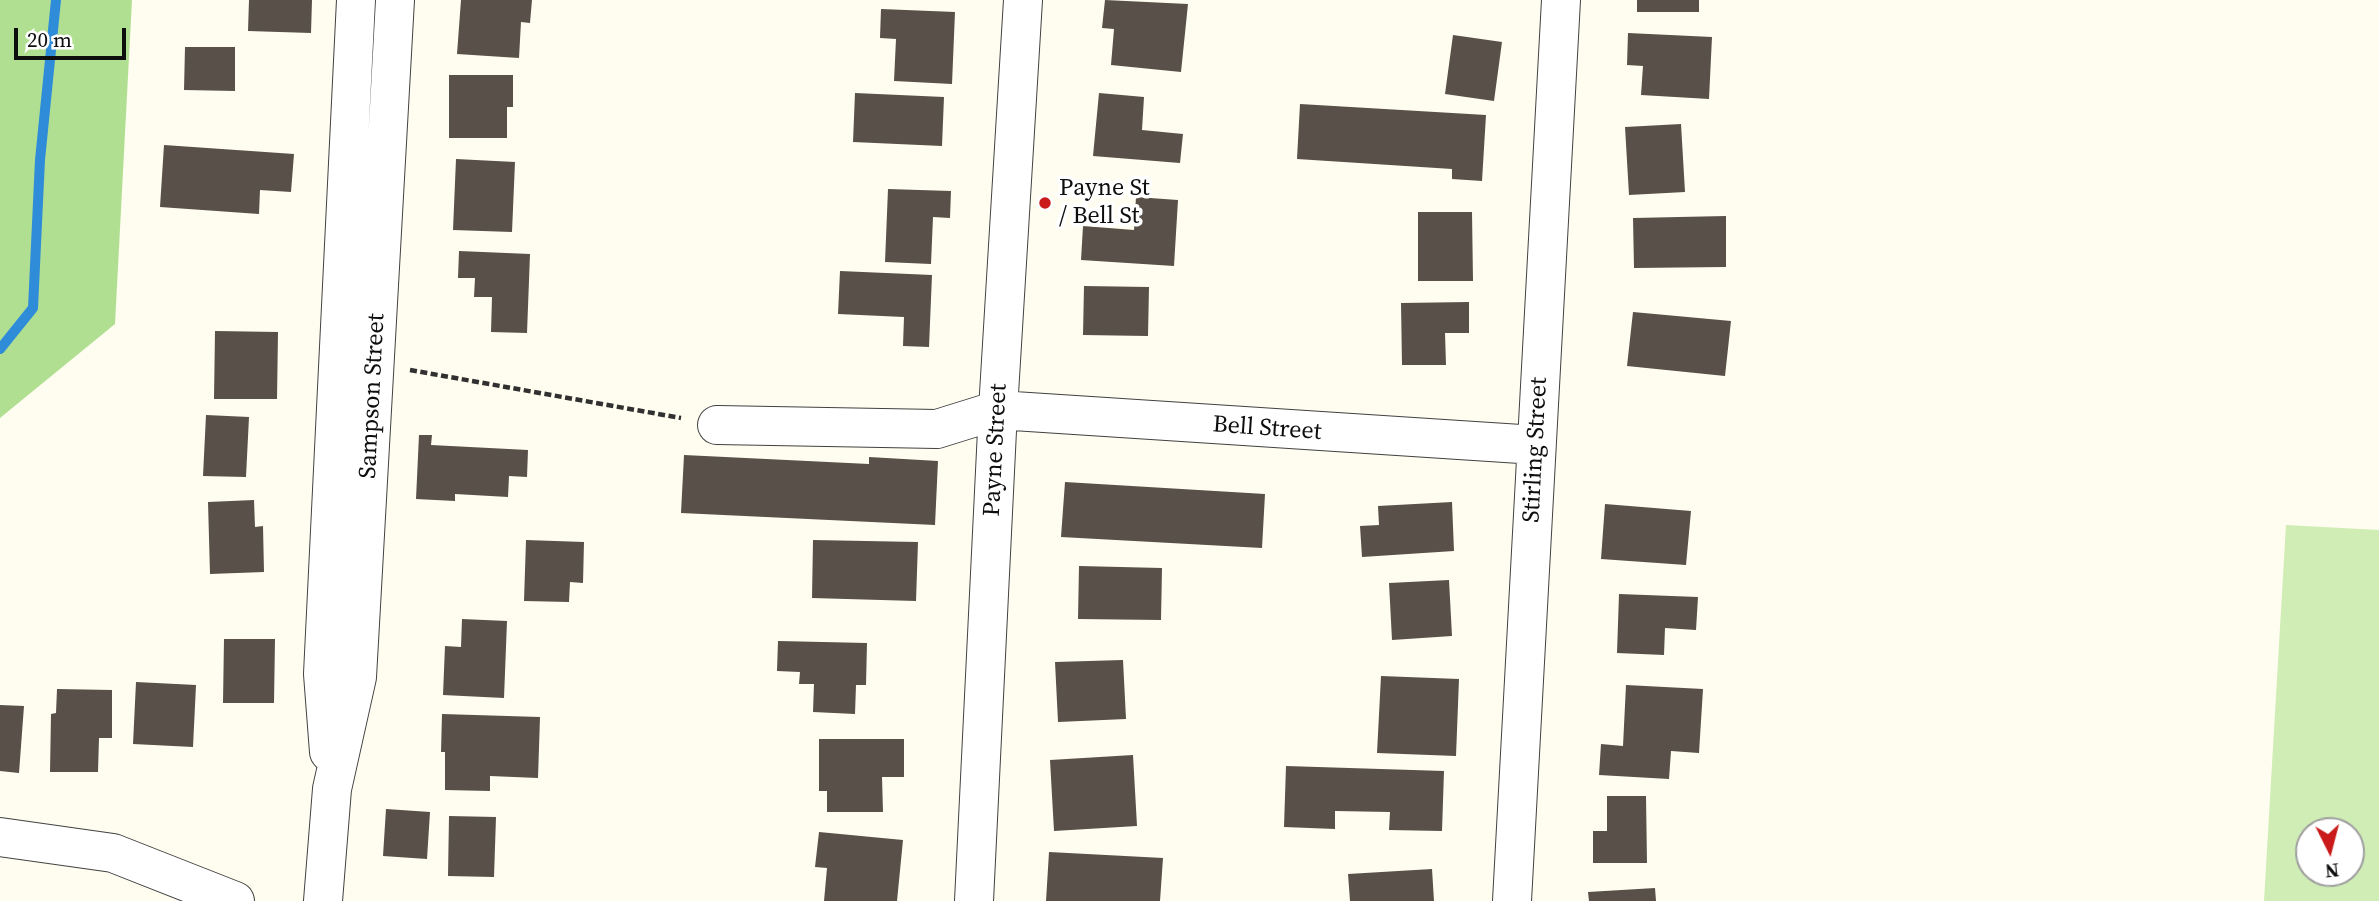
<!DOCTYPE html>
<style>
body{margin:0}
#map{position:relative;width:2379px;height:901px;overflow:hidden;background:#fffdef;font-family:"Source Serif 4",serif}
canvas{display:block}
.north{position:absolute;left:2295px;top:817px;width:70px;height:70px;box-sizing:border-box;background:#fff;border:2px solid #9f9f9f;border-radius:50%;rotate:174deg;font-size:19px;font-weight:700;line-height:28px;text-align:center;color:#0e0e0e}
.north::after{content:'';display:block;margin:auto;width:24px;height:32px;background:#ca1a19;clip-path:polygon(50% 0,100% 100%,50% 72%,0 100%)}
.scale{position:absolute;left:14px;top:28px;width:112px;height:32px;box-sizing:border-box;border:4px solid #0e0e0e;border-top:0;padding-left:9px;font-size:21px;line-height:24px;white-space:nowrap;color:#0e0e0e;-webkit-text-stroke:5px #fff;paint-order:stroke}
</style>
<div id="map">
<canvas width="2379" height="901"></canvas>
<div class="north">N</div>
<div class="scale">20 m</div>
</div>
<script>
const ctx = document.querySelector('canvas').getContext('2d');
ctx.lineJoin = 'round';
function fill(path, color) { ctx.fillStyle = color; ctx.fill(path, 'evenodd'); }
function trace(path, color, width, dash) { ctx.strokeStyle = color; ctx.lineWidth = width; ctx.lineCap = dash ? 'butt' : 'round'; ctx.setLineDash(dash || []); ctx.stroke(path); }
function write(font, color, halo, rows, align = 'center') {
  ctx.font = font + ' "Source Serif 4",serif'; ctx.lineWidth = 7; ctx.setLineDash([]); ctx.textBaseline = 'middle'; ctx.strokeStyle = halo; ctx.fillStyle = color; for (const [text, x, y, turn = 0] of rows) {
    ctx.save(); ctx.translate(x, y); ctx.rotate((+turn || 0) * Math.PI / 180); ctx.textAlign = isNaN(turn) ? turn : align; if (halo) ctx.strokeText(text, 0, 0); ctx.fillText(text, 0, 0); ctx.restore();
  }
}
fill(new Path2D(`
 M 2286,525 L 2379,530 L 2379,901 L 2264,901 ZM 2309,831 L 2351,831 L 2351,873 L 2309,873 Z`), '#cfedb5');
fill(new Path2D(`
 M 0,0 L 132,0 L 115,324 L 0,418 Z`), '#b1df92');
trace(new Path2D(`
 M 0,349 L 33,308 L 40,160 L 56,0`), '#2f8cd9', 10);
fill(new Path2D(`
 M 249,0 L 312,0 L 311,33 L 248,31 Z
 M 461,0 L 532,0 L 530,23 L 521,22 L 519,58 L 457,54 Z
 M 1105,0 L 1188,4 L 1181,72 L 1111,65 L 1114,29 L 1102,28 Z
 M 1637,0 L 1699,0 L 1699,12 L 1637,12 Z
 M 881,9 L 955,12 L 952,84 L 894,81 L 896,39 L 880,38 Z
 M 1628,33 L 1712,37 L 1709,99 L 1641,95 L 1643,66 L 1627,65 Z
 M 1453,35 L 1502,42 L 1494,101 L 1445,94 Z
 M 185,47 L 235,47 L 235,91 L 184,90 Z
 M 449,75 L 513,75 L 513,107 L 507,107 L 507,138 L 449,138 Z
 M 855,93 L 944,97 L 942,146 L 853,142 Z
 M 1099,93 L 1144,97 L 1142,130 L 1183,134 L 1180,163 L 1093,156 Z
 M 1300,104 L 1486,115 L 1482,181 L 1452,179 L 1452,169 L 1297,159 Z
 M 1681,124 L 1685,192 L 1629,195 L 1625,127 Z
 M 164,145 L 294,154 L 291,192 L 260,190 L 259,214 L 160,207 Z
 M 456,159 L 515,162 L 512,232 L 453,230 Z
 M 888,189 L 951,191 L 950,218 L 933,217 L 931,264 L 885,262 Z
 M 1136,197 L 1178,200 L 1174,266 L 1081,260 L 1083,226 L 1134,230 Z
 M 1418,212 L 1472,212 L 1473,281 L 1418,281 Z
 M 1726,216 L 1726,267 L 1634,268 L 1633,218 Z
 M 459,251 L 530,254 L 527,333 L 491,332 L 492,297 L 474,297 L 475,278 L 458,278 Z
 M 840,271 L 932,275 L 929,347 L 903,346 L 904,317 L 838,314 Z
 M 1084,286 L 1149,287 L 1148,336 L 1083,335 Z
 M 1469,302 L 1469,333 L 1445,333 L 1446,365 L 1402,365 L 1401,303 Z
 M 1633,312 L 1731,321 L 1725,376 L 1627,366 Z
 M 215,331 L 278,332 L 277,399 L 214,399 Z
 M 206,415 L 249,417 L 246,477 L 203,476 Z
 M 419,435 L 432,435 L 431,445 L 528,450 L 527,477 L 509,476 L 508,497 L 455,494 L 455,501 L 416,499 Z
 M 684,455 L 869,464 L 869,457 L 938,461 L 935,525 L 681,513 Z
 M 1065,482 L 1265,494 L 1262,548 L 1061,537 Z
 M 254,500 L 255,527 L 263,526 L 264,572 L 210,574 L 208,502 Z
 M 1452,502 L 1454,551 L 1362,557 L 1360,526 L 1379,525 L 1378,506 Z
 M 1605,504 L 1691,511 L 1686,565 L 1601,559 Z
 M 526,540 L 584,542 L 583,583 L 570,582 L 569,602 L 524,601 Z
 M 813,540 L 918,542 L 916,601 L 812,598 Z
 M 1079,566 L 1162,568 L 1161,620 L 1078,619 Z
 M 1449,580 L 1452,636 L 1392,640 L 1389,583 Z
 M 1619,594 L 1698,597 L 1696,630 L 1665,628 L 1664,655 L 1617,653 Z
 M 462,619 L 507,621 L 504,698 L 443,695 L 445,646 L 461,647 Z
 M 224,639 L 275,639 L 274,703 L 223,703 Z
 M 778,641 L 867,643 L 866,685 L 856,685 L 855,714 L 813,712 L 814,684 L 799,684 L 800,672 L 777,671 Z
 M 1123,660 L 1126,719 L 1058,722 L 1055,662 Z
 M 1381,676 L 1459,679 L 1456,756 L 1377,753 Z
 M 136,682 L 196,685 L 193,747 L 133,744 Z
 M 1626,685 L 1703,689 L 1699,753 L 1671,751 L 1669,779 L 1599,775 L 1601,744 L 1623,746 Z
 M 57,689 L 112,690 L 112,738 L 99,738 L 98,772 L 50,772 L 51,714 L 56,713 Z
 M 0,705 L 24,706 L 19,773 L 0,771 Z
 M 442,714 L 540,717 L 538,778 L 490,776 L 490,791 L 445,790 L 445,752 L 441,752 Z
 M 819,739 L 904,739 L 904,777 L 882,777 L 883,812 L 827,812 L 827,791 L 819,791 Z
 M 1133,755 L 1137,826 L 1054,831 L 1050,760 Z
 M 1286,766 L 1444,771 L 1442,831 L 1389,830 L 1390,812 L 1335,811 L 1335,829 L 1284,827 Z
 M 1607,796 L 1646,796 L 1647,863 L 1593,863 L 1593,831 L 1607,831 Z
 M 386,809 L 430,812 L 427,859 L 383,856 Z
 M 449,816 L 496,817 L 494,877 L 448,876 Z
 M 819,832 L 903,840 L 897,901 L 824,901 L 827,868 L 815,867 Z
 M 1049,852 L 1163,858 L 1160,901 L 1046,901 Z
 M 1432,869 L 1434,901 L 1350,901 L 1348,874 Z
 M 1655,888 L 1656,901 L 1589,901 L 1588,892 Z`), '#585049');
const minor = new Path2D(`
 M 717,425 L 937,429 L 998,410 L 1536,445
 M 329,752 L 323,674 L 356,0
 M 0,837 L 113,853 L 235,901
 M 323,901 L 332,789 L 357,677 L 395,0
 M 974,901 L 998,410 L 1023,0
 M 1512,901 L 1561,0`);
trace(minor, '#414141', 40);
trace(new Path2D(`
 M 410,370 L 681,418`), '#303030', 4.5, [7, 3.5]);
trace(minor, '#fff', 38);
for (const [x, y, r, color] of [
 [1045,203,7,"#ca1a19"]
]) { const dot = new Path2D(); dot.arc(x, y, r, 0, 2 * Math.PI); ctx.fillStyle = color; ctx.fill(dot); trace(dot, '#fff', 2.5); }
write('24px', '#0e0e0e', '#fff', [
 ["Payne St",1059,189],
 ["/ Bell St",1059,217]
], 'left');
write('24px', '#0e0e0e', '#fff', [
 ["Sampson Street",373,396,-87],
 ["Bell Street",1267,429,4],
 ["Payne Street",996,450,-87],
 ["Stirling Street",1536,450,-87]
]);
</script>
